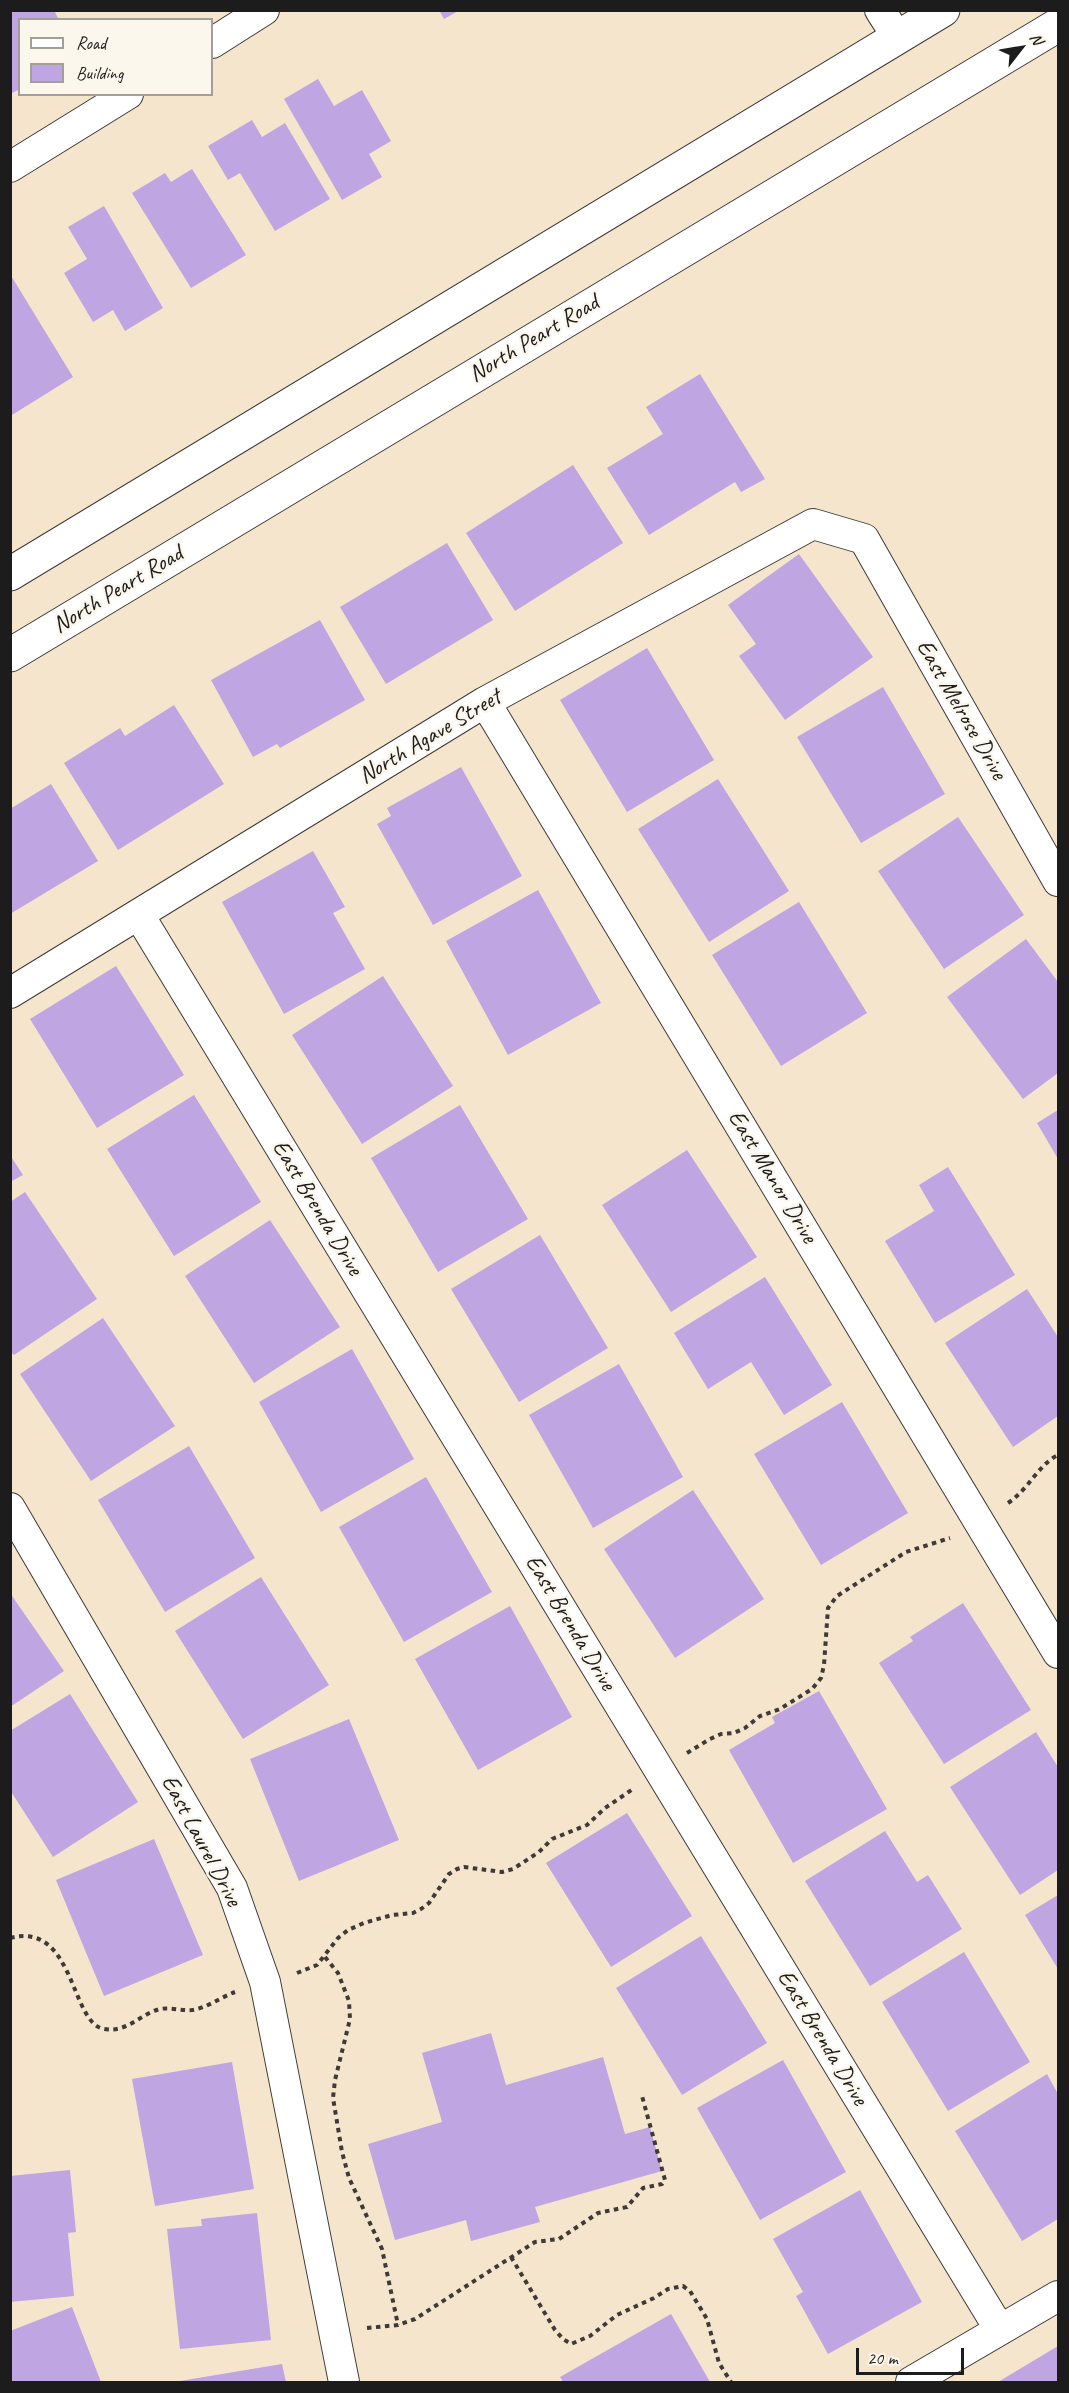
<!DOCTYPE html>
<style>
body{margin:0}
#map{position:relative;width:1069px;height:2393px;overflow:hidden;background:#f6e5cd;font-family:Caveat,sans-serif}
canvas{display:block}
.frame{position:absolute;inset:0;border:12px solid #1c1c1c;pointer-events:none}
.legend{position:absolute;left:18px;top:18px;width:195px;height:78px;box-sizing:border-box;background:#fbf7ec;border:2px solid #a29f99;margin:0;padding:8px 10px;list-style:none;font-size:18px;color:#1c1c1c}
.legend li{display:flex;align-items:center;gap:12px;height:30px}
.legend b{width:30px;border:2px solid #a29f99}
.north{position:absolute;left:991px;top:18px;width:60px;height:60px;-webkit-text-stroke:4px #fbf7ec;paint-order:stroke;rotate:59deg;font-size:16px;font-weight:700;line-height:24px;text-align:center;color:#1c1c1c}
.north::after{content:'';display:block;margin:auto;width:21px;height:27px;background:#1c1c1c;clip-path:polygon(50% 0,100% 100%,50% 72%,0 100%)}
.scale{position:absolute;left:856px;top:2348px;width:108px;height:27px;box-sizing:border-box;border:3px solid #1c1c1c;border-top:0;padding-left:8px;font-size:18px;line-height:21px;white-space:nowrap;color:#1c1c1c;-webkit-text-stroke:4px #fbf7ec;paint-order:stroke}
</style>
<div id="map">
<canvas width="1069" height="2393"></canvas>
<div class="frame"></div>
<ul class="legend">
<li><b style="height:8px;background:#fff"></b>Road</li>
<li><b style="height:16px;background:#bfa5e1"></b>Building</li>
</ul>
<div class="north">N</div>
<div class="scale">20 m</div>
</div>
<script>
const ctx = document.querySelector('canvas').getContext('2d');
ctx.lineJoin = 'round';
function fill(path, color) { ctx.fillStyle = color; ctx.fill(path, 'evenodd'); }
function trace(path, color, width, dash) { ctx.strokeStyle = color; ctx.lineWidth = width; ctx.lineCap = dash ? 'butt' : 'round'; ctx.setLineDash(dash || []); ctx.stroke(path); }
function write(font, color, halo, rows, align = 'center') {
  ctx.font = font + ' Caveat,sans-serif'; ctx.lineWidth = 5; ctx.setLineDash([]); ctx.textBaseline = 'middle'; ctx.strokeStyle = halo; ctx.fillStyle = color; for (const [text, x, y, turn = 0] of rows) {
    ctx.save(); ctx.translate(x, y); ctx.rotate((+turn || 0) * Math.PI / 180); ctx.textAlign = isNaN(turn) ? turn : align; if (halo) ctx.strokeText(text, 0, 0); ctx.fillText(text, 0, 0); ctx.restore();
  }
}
fill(new Path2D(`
 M 16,10 L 54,10 L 59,20 L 20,20 L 20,89 L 10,94 L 10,14 Z
 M 439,10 L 460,10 L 444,19 Z
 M 318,79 L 334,106 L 362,90 L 391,141 L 369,154 L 382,177 L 342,200 L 284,99 Z
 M 252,120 L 262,137 L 285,123 L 330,199 L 275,231 L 240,173 L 228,180 L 208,146 Z
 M 192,169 L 246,255 L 191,288 L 132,193 L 165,173 L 171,182 Z
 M 104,206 L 163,308 L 125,331 L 113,310 L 93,322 L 64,273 L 87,259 L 68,227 Z
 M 10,274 L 73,377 L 12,415 L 10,413 Z
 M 700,374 L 765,479 L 741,492 L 735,482 L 649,535 L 607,468 L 663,434 L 646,407 Z
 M 573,465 L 623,543 L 515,611 L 466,533 Z
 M 447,543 L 493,620 L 386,684 L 340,607 Z
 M 799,554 L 873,657 L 785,720 L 739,656 L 756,644 L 728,605 Z
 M 320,620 L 365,700 L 280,748 L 277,744 L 253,757 L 211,680 Z
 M 647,648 L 714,760 L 627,812 L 560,700 Z
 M 883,687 L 945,794 L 861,843 L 797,737 Z
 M 174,705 L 224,784 L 118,850 L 64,763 L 120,728 L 125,736 Z
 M 461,767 L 522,876 L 433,925 L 377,824 L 391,816 L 387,808 Z
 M 718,779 L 789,891 L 709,942 L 638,829 Z
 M 51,784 L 98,861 L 10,914 L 10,809 Z
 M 958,817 L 1024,915 L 944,969 L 878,871 Z
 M 313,851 L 345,907 L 333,913 L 365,969 L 284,1014 L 222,902 Z
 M 538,890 L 601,1003 L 508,1055 L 446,941 Z
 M 799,902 L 867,1013 L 781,1066 L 712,955 Z
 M 1026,939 L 1058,982 L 1058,1073 L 1023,1099 L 947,997 Z
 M 116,966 L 184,1075 L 97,1128 L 30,1019 Z
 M 383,976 L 453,1086 L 362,1144 L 292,1035 Z
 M 194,1095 L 261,1202 L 174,1256 L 107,1149 Z
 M 460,1105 L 528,1219 L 438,1272 L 371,1158 Z
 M 1058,1110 L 1058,1159 L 1037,1123 Z
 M 687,1150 L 757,1257 L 671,1312 L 602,1205 Z
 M 10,1155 L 23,1175 L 10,1182 Z
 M 948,1167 L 1015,1275 L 935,1323 L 885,1241 L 934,1211 L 919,1185 Z
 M 25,1192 L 97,1299 L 14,1355 L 10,1351 L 10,1202 Z
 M 270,1220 L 340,1327 L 254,1383 L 185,1276 Z
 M 540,1235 L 608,1348 L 519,1402 L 451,1289 Z
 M 765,1277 L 832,1385 L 784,1415 L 751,1362 L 708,1389 L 674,1333 Z
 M 1027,1289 L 1058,1337 L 1058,1416 L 1013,1447 L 945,1343 Z
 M 103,1318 L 175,1426 L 91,1481 L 20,1374 Z
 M 352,1349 L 414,1459 L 321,1512 L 259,1402 Z
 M 619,1364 L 683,1477 L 593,1528 L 529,1415 Z
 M 842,1402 L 908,1513 L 821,1565 L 754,1454 Z
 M 189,1446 L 255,1558 L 165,1612 L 98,1500 Z
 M 426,1477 L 492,1592 L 404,1642 L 339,1527 Z
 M 693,1490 L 764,1599 L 675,1658 L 604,1549 Z
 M 261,1577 L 329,1685 L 243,1739 L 175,1631 Z
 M 10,1593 L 64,1671 L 10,1707 Z
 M 963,1603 L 1031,1710 L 944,1764 L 879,1663 L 913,1641 L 910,1637 Z
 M 510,1606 L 572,1717 L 478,1770 L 415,1659 Z
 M 819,1691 L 887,1809 L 793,1863 L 729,1750 L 775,1723 L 772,1717 Z
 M 70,1694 L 138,1802 L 53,1857 L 10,1790 L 10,1731 Z
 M 349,1719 L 399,1840 L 299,1881 L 250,1759 Z
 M 1036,1732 L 1058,1767 L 1058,1870 L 1020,1895 L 950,1787 Z
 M 627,1813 L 692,1916 L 611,1967 L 546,1863 Z
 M 885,1831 L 917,1882 L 928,1875 L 962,1929 L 870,1986 L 805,1881 Z
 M 154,1839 L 203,1955 L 104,1996 L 56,1880 Z
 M 1058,1895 L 1058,1969 L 1025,1915 Z
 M 701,1936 L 767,2043 L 682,2095 L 616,1988 Z
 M 964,1952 L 1030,2062 L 948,2111 L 882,2002 Z
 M 491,2033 L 506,2085 L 603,2057 L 625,2134 L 650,2127 L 662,2171 L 535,2207 L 540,2222 L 471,2241 L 466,2220 L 395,2240 L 368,2144 L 442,2122 L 422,2053 Z
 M 783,2060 L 846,2172 L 760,2220 L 697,2108 Z
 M 232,2062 L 254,2189 L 155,2206 L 132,2079 Z
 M 1047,2074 L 1058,2094 L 1058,2219 L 1022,2241 L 955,2131 Z
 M 70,2170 L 76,2232 L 68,2233 L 74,2296 L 10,2302 L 10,2176 Z
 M 860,2190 L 922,2302 L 828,2354 L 796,2296 L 803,2292 L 773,2239 Z
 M 257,2213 L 271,2340 L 180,2349 L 167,2229 L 202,2226 L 201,2219 Z
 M 72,2307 L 101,2382 L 10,2382 L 10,2331 Z
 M 671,2314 L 710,2382 L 563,2382 L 560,2377 Z
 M 1058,2346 L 1058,2382 L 998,2382 Z
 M 282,2364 L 286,2382 L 180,2382 L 180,2381 Z`), '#bfa5e1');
const minor = new Path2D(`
 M 880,10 L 898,38
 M 212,43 L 264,10
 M 10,167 L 128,94
 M 485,702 L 1058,1653
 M 139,915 L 1000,2330
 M 10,993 L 485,702 L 813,524 L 864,539 L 1058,881
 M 10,1508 L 232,1888 L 265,1982 L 344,2382
 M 911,2382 L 1058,2296`);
const tertiary = new Path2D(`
 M 10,574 L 943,10
 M 10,655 L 1058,25`);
trace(minor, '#3d3a37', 32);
trace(tertiary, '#3d3a37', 35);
trace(new Path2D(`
 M 1008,1503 C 1029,1489 1038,1465 1058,1455
 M 687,1753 L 710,1739 L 721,1734 L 734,1733 L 745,1728 L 760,1716 L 780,1709 L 812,1689 L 821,1678 L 824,1665 L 828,1608 L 837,1596 L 906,1552 L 950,1538
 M 10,1938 C 75,1921 70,2023 104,2029 C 127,2033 140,2014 160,2009 C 171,2007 181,2011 192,2010 C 207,2008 221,1997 235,1992
 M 325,1957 L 338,1973 L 349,2001 L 350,2019 L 335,2080 L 333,2098 L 342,2152 L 349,2178 L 382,2249 L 398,2325
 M 297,1973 L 317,1965 L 338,1938 L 348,1930 L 364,1923 L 392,1915 L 413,1913 L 421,1909 L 429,1903 L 449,1874 L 457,1869 L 464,1867 L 502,1872 L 513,1869 L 539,1852 L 552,1839 L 587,1825 L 605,1808 L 633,1789
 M 511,2257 L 555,2330 L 563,2339 L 571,2344 L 590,2336 L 617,2315 L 654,2298 L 668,2289 L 683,2286 L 690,2291 L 707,2319 L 719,2363 L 731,2382
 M 367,2328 L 398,2325 L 415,2319 L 535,2242 L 559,2239 L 598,2213 L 627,2207 L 643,2188 L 662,2184 L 665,2180 L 642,2096`), '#3d3a37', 4, [4.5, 4.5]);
trace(minor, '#fff', 30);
trace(tertiary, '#fff', 33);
write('24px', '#1c1c1c', '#fbf7ec', [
 ["North Peart Road",534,339,-31],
 ["North Peart Road",118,590,-31],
 ["East Melrose Drive",961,710,60],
 ["North Agave Street",430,737,-31],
 ["East Manor Drive",772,1177,59],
 ["East Brenda Drive",317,1208,59],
 ["East Brenda Drive",570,1623,59],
 ["East Laurel Drive",201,1841,62],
 ["East Brenda Drive",822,2038,59]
]);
</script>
